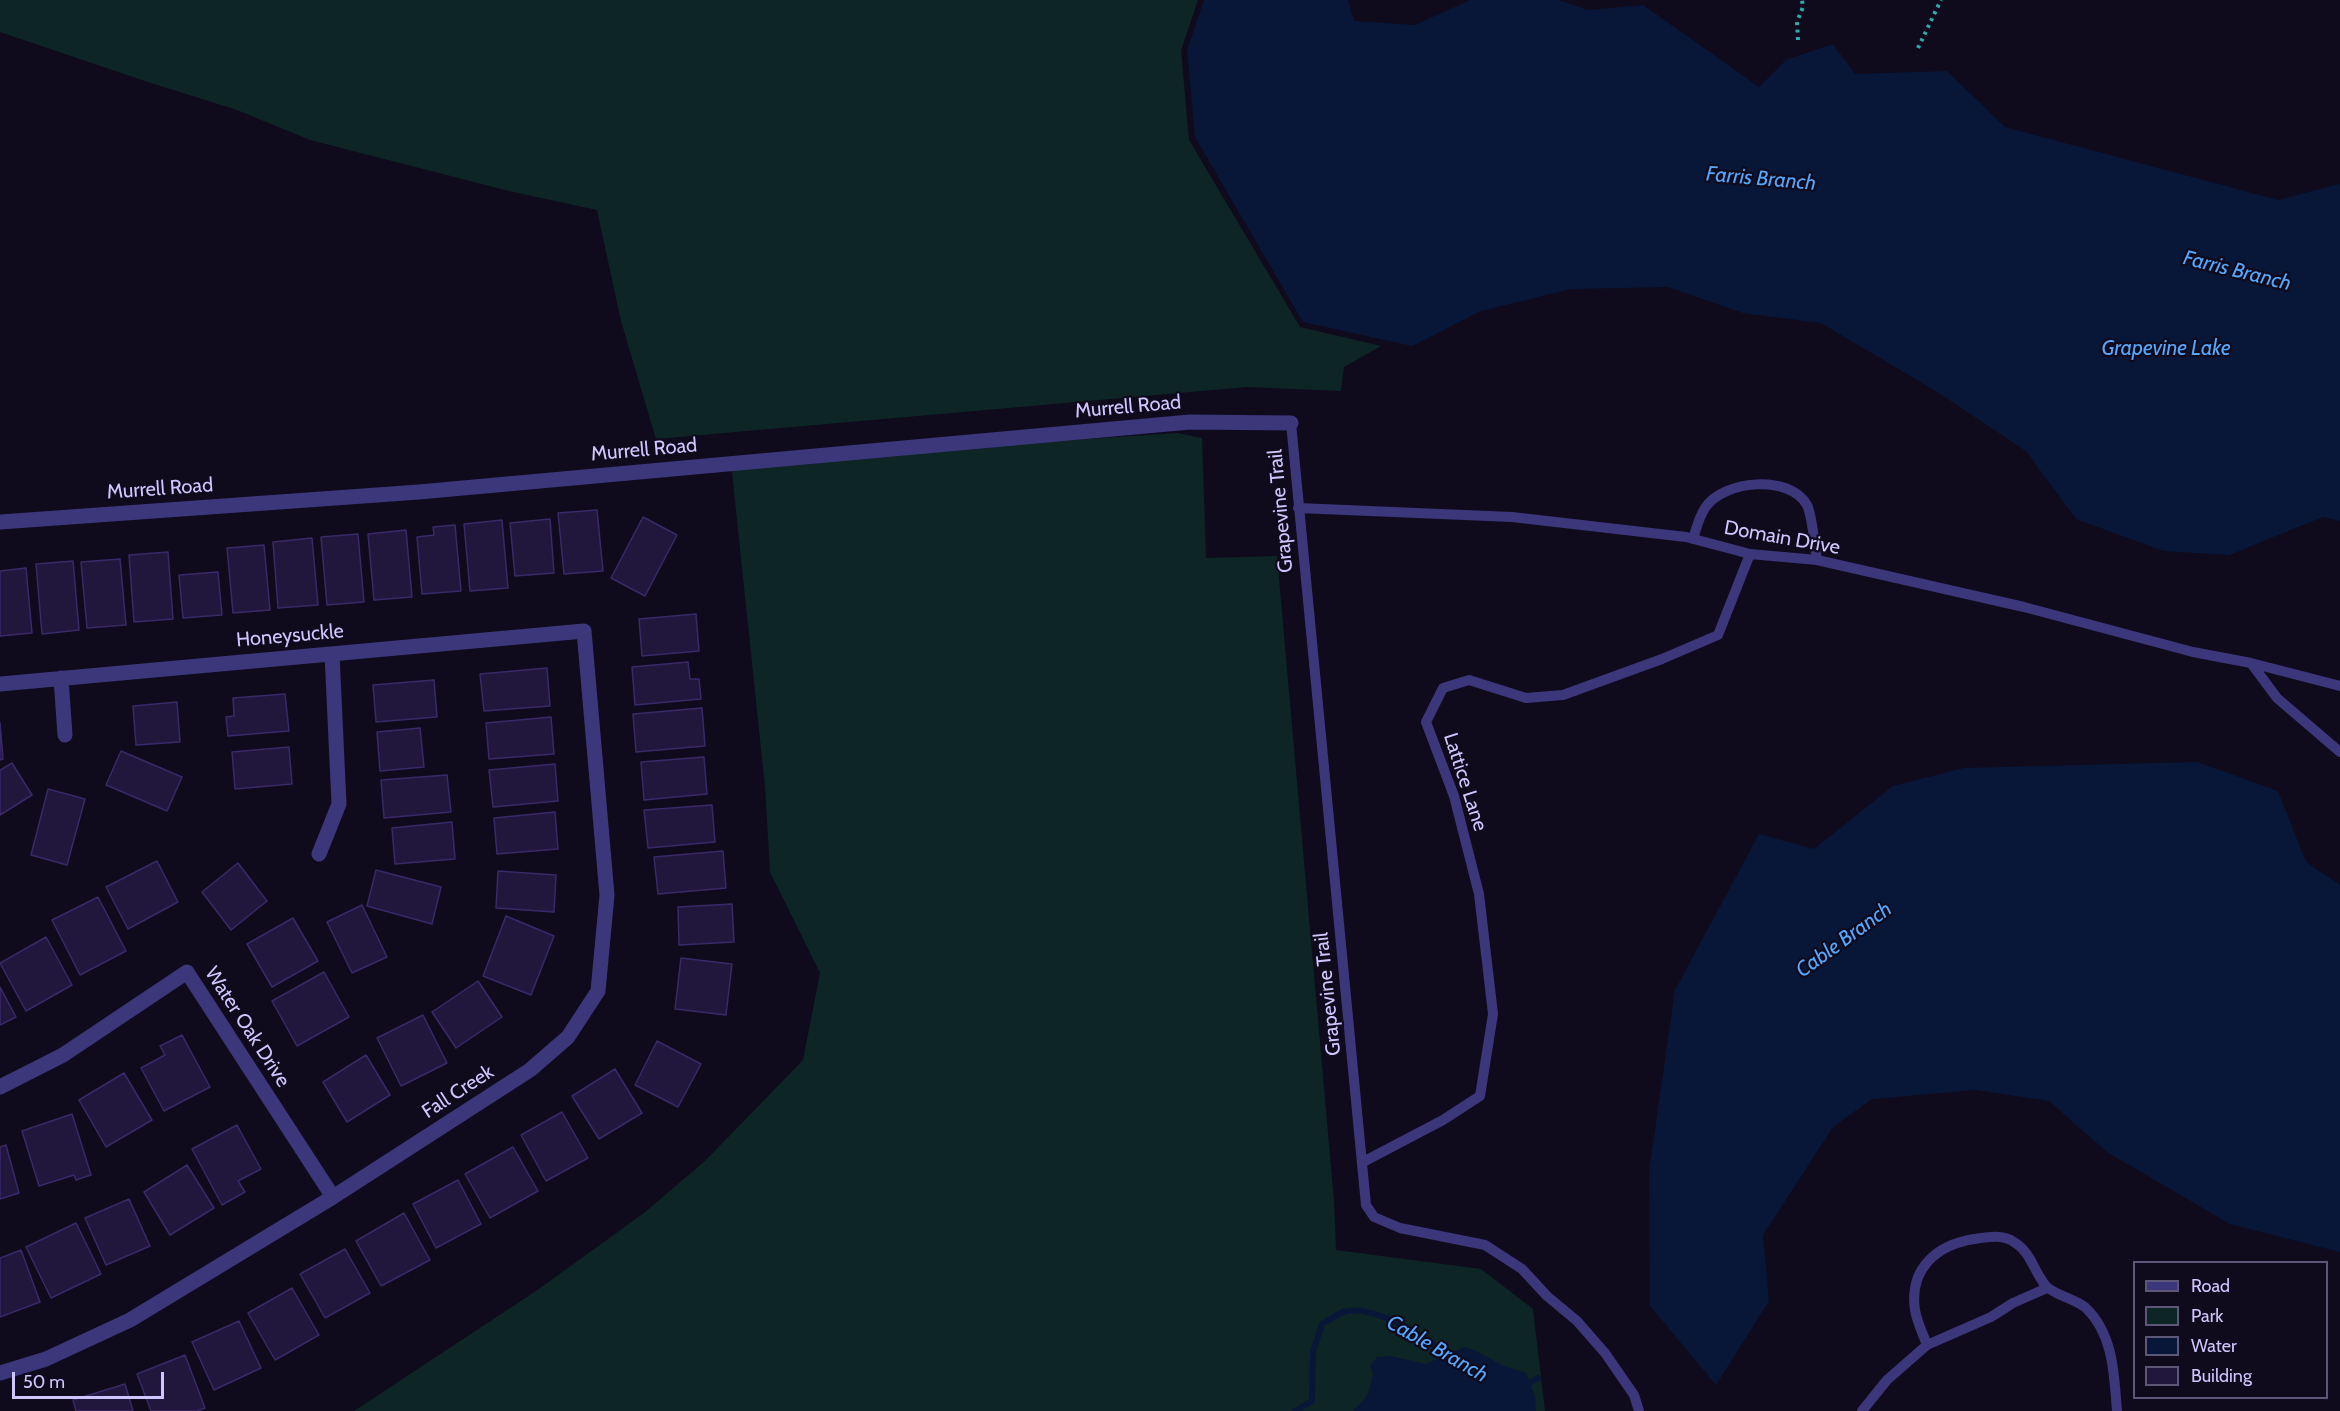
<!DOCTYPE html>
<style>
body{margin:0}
#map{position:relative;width:2340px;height:1411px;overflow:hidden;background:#0f0b1c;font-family:Cabin,sans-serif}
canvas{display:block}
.legend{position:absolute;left:2133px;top:1261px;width:195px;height:138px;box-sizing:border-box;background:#0f0b1c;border:2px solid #5c5677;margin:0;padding:8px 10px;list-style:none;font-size:18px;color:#d0c6ff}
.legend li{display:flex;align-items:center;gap:12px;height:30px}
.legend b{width:30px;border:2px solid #5c5677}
.scale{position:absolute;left:12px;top:1372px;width:152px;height:27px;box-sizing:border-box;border:3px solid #d0c6ff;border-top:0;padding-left:8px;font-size:18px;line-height:21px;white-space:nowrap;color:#d0c6ff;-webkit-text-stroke:4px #0f0b1c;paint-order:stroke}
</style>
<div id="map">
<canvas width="2340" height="1411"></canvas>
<ul class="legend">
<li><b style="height:8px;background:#3c367b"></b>Road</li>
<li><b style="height:16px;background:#0e2526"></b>Park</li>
<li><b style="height:16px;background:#081738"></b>Water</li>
<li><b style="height:16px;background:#21173d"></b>Building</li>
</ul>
<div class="scale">50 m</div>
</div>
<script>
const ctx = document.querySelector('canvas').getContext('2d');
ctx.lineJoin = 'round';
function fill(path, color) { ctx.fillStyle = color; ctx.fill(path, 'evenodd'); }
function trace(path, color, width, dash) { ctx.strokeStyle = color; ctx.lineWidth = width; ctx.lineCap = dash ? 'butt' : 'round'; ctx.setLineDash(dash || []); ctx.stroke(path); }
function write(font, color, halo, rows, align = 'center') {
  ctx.font = font + ' Cabin,sans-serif'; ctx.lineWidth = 4.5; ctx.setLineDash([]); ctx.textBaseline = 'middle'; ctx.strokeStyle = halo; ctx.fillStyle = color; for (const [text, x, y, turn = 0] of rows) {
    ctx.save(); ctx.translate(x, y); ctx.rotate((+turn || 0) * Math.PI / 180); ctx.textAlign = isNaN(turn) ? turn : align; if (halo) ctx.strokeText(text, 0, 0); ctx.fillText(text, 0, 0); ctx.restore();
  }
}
fill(new Path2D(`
 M 0,0 L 1198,0 L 1181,50 L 1189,140 L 1300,327 L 1381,346 L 1344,367 L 1341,391 L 1247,387 L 656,439 L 621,321 L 597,210 L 509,191 L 310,140 L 237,110 L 148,82 L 0,32 Z
 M 1177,433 L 1202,438 L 1206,558 L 1277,556 L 1334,1201 L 1336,1250 L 1481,1269 L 1533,1309 L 1545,1411 L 354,1411 L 536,1291 L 644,1213 L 705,1161 L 803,1060 L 820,973 L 770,872 L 765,787 L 731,463 Z`), '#0e2526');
fill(new Path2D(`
 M 1204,0 L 1348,0 L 1354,21 L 1415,25 L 1470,0 L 1559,0 L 1588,10 L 1643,5 L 1759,87 L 1786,60 L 1833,44 L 1855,74 L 1947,71 L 2005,127 L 2278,200 L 2340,184 L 2340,521 L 2323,517 L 2229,555 L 2163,551 L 2076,519 L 2026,451 L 1939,393 L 1821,323 L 1743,313 L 1668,287 L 1571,289 L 1481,311 L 1412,346 L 1303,322 L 1195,137 L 1187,50 Z
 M 2197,762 L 2278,791 L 2306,862 L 2340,885 L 2340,1252 L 2230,1224 L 2107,1152 L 2049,1101 L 1976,1090 L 1872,1099 L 1833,1127 L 1763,1235 L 1769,1301 L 1716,1385 L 1650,1306 L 1649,1172 L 1675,990 L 1759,834 L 1814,849 L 1893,786 L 1964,768 Z
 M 1464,1347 L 1474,1350 L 1502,1365 L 1526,1373 L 1535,1396 L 1536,1411 L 1353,1411 L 1367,1396 L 1373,1375 L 1370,1366 L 1377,1357 L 1391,1356 L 1426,1364 Z`), '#081738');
trace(new Path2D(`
 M 1523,1387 L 1538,1378
 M 1295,1411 L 1312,1401 L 1313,1352 L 1322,1324 C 1329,1320 1336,1315 1343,1312 C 1377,1302 1428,1342 1455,1359`), '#081738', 6);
const building = new Path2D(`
 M 597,510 L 603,571 L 564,574 L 558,513 Z
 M 643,517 L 677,535 L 645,596 L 611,578 Z
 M 550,519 L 554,573 L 515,576 L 510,523 Z
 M 502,520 L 508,588 L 470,591 L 464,524 Z
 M 455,525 L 461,591 L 422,594 L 417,537 L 434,535 L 433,527 Z
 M 406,530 L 412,597 L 374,600 L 368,534 Z
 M 358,534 L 364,602 L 327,605 L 321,537 Z
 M 312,538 L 318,605 L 278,608 L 273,542 Z
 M 264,545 L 270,610 L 233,613 L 227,548 Z
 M 168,552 L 173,619 L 134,622 L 129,555 Z
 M 120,559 L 126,625 L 87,628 L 81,562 Z
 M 73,561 L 79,630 L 42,634 L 36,564 Z
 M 26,568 L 32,633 L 0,636 L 0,571 Z
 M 218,572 L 222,615 L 183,618 L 179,575 Z
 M 696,614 L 699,651 L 642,656 L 639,619 Z
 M 688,662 L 690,679 L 699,679 L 701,699 L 635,705 L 632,667 Z
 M 547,668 L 550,706 L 484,711 L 480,674 Z
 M 434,680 L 437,717 L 376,722 L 373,685 Z
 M 285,694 L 289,731 L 228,736 L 226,717 L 234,716 L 233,698 Z
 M 177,702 L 180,742 L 136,745 L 133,706 Z
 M 702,708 L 705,746 L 636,752 L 633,714 Z
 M 551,717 L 554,754 L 489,759 L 486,723 Z
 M 0,723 L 3,759 L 0,760 Z
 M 420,728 L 424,767 L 380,771 L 377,732 Z
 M 289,747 L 292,784 L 235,789 L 232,752 Z
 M 121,751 L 182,777 L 167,811 L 106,785 Z
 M 704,757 L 707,794 L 644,800 L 641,762 Z
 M 12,763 L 32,795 L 0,815 L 0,770 Z
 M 555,764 L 558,801 L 493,807 L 489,770 Z
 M 447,775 L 451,812 L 384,818 L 381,780 Z
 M 48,789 L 85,799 L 67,865 L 31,855 Z
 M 712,805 L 715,842 L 648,848 L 644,810 Z
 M 555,812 L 558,849 L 497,854 L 494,818 Z
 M 452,822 L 455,859 L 395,864 L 392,828 Z
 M 723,851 L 726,888 L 658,894 L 654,857 Z
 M 157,861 L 178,902 L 128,929 L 106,887 Z
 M 238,863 L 267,901 L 231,930 L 202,892 Z
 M 376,870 L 441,887 L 432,924 L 367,906 Z
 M 498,871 L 556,875 L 554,912 L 496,908 Z
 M 98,897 L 126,951 L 80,975 L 52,920 Z
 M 732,904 L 734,942 L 679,945 L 678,907 Z
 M 362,905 L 387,957 L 352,973 L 327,922 Z
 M 506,916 L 554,936 L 531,995 L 483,976 Z
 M 293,918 L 318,961 L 272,987 L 247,944 Z
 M 46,937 L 72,985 L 26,1011 L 0,963 Z
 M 681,958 L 732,964 L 726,1015 L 675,1009 Z
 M 324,972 L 349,1017 L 297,1046 L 272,1001 Z
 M 478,981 L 502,1017 L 456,1048 L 432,1012 Z
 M 0,987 L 16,1017 L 0,1025 Z
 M 423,1015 L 447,1063 L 401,1086 L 377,1038 Z
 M 182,1035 L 210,1087 L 164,1111 L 141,1068 L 165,1055 L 160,1046 Z
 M 657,1041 L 701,1064 L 678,1107 L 635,1085 Z
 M 366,1055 L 390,1095 L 347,1122 L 323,1082 Z
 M 615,1069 L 642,1113 L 599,1139 L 572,1096 Z
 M 124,1073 L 152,1120 L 106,1147 L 79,1100 Z
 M 562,1112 L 588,1158 L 546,1181 L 521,1135 Z
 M 72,1114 L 91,1175 L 76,1180 L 74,1175 L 39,1186 L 22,1131 Z
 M 237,1125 L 261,1169 L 238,1181 L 245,1192 L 222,1205 L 192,1149 Z
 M 6,1145 L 19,1193 L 0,1199 L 0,1147 Z
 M 513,1147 L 538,1191 L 490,1218 L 465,1174 Z
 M 187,1165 L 214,1208 L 170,1235 L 144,1192 Z
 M 458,1180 L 481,1224 L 436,1248 L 413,1204 Z
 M 129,1199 L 150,1246 L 106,1265 L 85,1218 Z
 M 404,1213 L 430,1260 L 381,1286 L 356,1241 Z
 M 76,1223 L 101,1274 L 51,1298 L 26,1247 Z
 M 345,1249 L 370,1293 L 325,1318 L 300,1274 Z
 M 21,1250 L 40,1302 L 0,1317 L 0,1258 Z
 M 292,1288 L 319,1335 L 275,1360 L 248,1313 Z
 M 239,1321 L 261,1368 L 214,1390 L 192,1342 Z
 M 185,1355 L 205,1408 L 197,1411 L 151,1411 L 137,1374 Z
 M 125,1384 L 133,1411 L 76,1411 L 73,1400 Z`);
fill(building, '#21173d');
trace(building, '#392969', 1.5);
trace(new Path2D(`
 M 1798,40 L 1797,22 L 1803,7 L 1802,0
 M 1918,48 L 1941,0`), '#2cadac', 4, [3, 4.5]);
trace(new Path2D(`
 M 1291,423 L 1366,1205 L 1374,1217 L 1400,1228 L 1485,1245 L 1522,1269 L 1547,1296 L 1577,1321 L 1605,1353 L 1634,1395 L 1639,1411
 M 1298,508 L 1512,517 L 1686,537 L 1750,554 L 1817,560 L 2024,607 L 2193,652 L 2251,663 L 2340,686
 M 1693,539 C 1696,529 1699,517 1705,508 C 1723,480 1790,474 1807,505 C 1812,514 1815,548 1817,560
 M 2251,663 L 2277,698 L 2340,752
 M 1363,1162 L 1443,1120 L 1480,1096 L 1493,1014 L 1479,894 L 1454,796 L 1426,722 L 1443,688 L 1469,680 L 1526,698 L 1563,695 L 1662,659 L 1718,635 L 1750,554
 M 1927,1345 C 1923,1334 1917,1322 1915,1310 C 1909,1269 1936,1245 1974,1239 C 1987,1237 2003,1234 2014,1242 C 2031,1252 2034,1272 2046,1286 C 2054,1295 2076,1299 2086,1308 C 2114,1335 2114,1376 2117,1411
 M 1862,1411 L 1887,1380 L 1927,1345 L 1991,1317 L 2013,1303 L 2047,1288`), '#3c367b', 10);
trace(new Path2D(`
 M 0,522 L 419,492 L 1190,422 L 1291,423
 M 61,678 L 65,735
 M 0,684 L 584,631 L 607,895 L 598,991 L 568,1037 L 530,1070 L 333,1197 L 130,1320 L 46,1359 L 0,1373
 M 319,854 L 339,804 L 332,654
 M 0,1087 L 63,1055 L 187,972 L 333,1197`), '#3c367b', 15);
write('20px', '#d0c6ff', '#0f0b1c', [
 ["Murrell Road",1128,407,-5],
 ["Murrell Road",644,450,-5],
 ["Murrell Road",160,489,-4],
 ["Grapevine Trail",1281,511,-95],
 ["Domain Drive",1782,538,10],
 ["Honeysuckle",290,636,-5],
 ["Lattice Lane",1465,782,72],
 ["Grapevine Trail",1328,994,-96],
 ["Water Oak Drive",247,1027,57],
 ["Fall Creek",458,1092,-33]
]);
write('italic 21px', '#54a7ff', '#0f0b1c', [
 ["Farris Branch",1761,179,5],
 ["Farris Branch",2237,271,14],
 ["Grapevine Lake",2166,349],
 ["Cable Branch",1844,940,-36],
 ["Cable Branch",1437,1349,30]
]);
</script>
